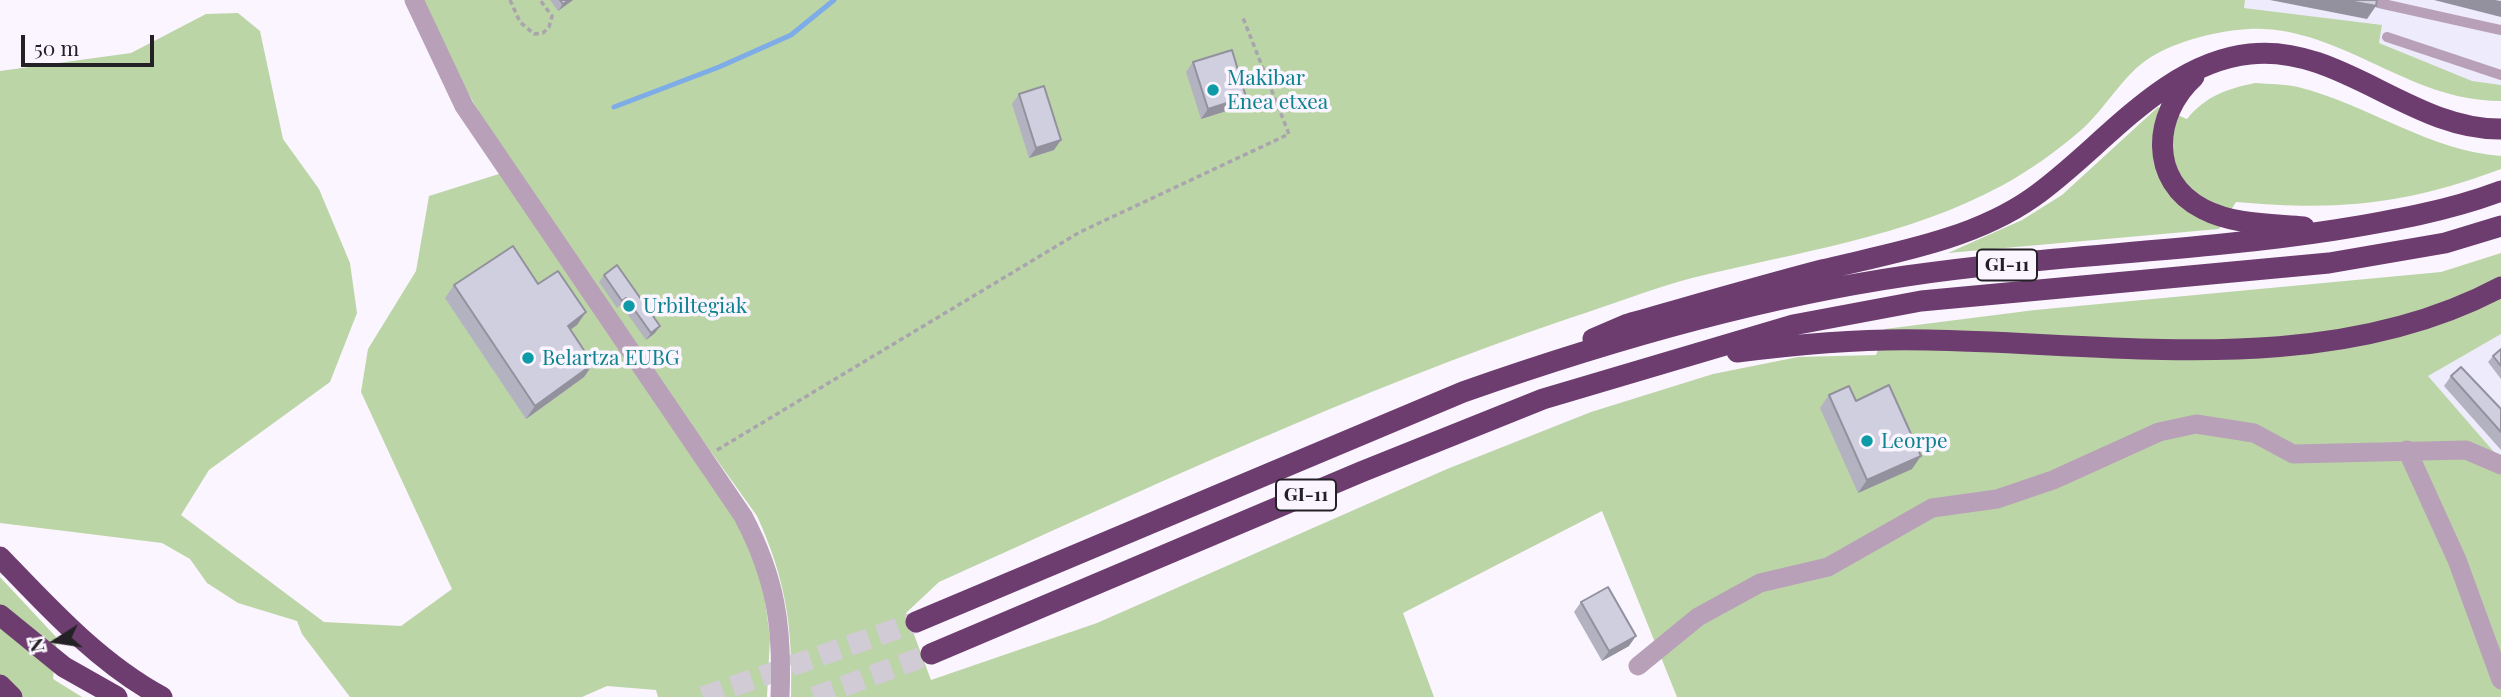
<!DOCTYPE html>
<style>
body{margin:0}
#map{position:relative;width:2501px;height:697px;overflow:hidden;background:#fbf5ff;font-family:"Playfair Display",serif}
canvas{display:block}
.north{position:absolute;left:21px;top:606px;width:70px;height:70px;-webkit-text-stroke:5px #fbf5ff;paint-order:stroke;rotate:258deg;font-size:19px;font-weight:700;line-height:28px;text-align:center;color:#242126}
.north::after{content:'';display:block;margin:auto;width:24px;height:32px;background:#242126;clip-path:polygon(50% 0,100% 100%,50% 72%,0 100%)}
.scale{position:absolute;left:21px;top:35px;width:133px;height:32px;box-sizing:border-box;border:4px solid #242126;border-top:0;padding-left:9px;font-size:21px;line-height:24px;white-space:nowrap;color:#242126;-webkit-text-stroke:5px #fbf5ff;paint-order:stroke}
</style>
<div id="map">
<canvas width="2501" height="697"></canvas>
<div class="north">N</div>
<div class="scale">50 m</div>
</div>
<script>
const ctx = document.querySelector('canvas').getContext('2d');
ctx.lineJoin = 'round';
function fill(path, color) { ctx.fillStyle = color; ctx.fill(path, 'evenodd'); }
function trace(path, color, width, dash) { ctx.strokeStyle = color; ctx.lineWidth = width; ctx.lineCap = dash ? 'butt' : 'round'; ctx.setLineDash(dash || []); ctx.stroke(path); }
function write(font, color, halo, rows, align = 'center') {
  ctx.font = font + ' "Playfair Display",serif'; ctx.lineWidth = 7; ctx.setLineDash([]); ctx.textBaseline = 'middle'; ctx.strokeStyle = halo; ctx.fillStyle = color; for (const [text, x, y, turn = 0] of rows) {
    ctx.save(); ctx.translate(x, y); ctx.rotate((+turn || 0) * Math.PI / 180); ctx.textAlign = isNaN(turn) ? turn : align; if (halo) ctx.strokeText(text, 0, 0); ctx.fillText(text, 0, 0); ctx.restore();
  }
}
fill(new Path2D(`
 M 2245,0 L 2501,0 L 2501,85 L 2472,82 L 2379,43 L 2382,26 L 2244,8 Z
 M 2501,334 L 2501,460 L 2427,376 Z`), '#eeebfd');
fill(new Path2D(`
 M 419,0 L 2245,0 L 2244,8 L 2382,25 L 2379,43 L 2472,81 L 2501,85 L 2501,101 C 2408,102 2340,25 2249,29 C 2217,31 2179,40 2151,57 C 2123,74 2105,110 2080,131 C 2058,150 2029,171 2003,185 C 1908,237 1797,252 1692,278 C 1651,289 1611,305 1570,318 C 1354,391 1146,489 939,582 L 906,613 L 931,680 L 1097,623 L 1447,469 L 1591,412 L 1713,374 L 1798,357 L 1876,355 L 1885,329 L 2035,310 L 2441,272 L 2501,253 L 2501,334 L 2428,376 L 2501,460 L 2501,697 L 1677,697 L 1602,511 L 1403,613 L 1434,697 L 791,697 C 793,627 786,580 757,516 C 639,349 508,185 419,0 Z
 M 238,13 L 260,31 L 283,139 L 319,189 L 350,263 L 357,313 L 330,382 L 209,470 L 181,515 L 324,622 L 401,626 L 452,589 L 361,392 L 368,349 L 416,271 L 429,196 L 502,173 L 737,522 L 763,584 L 770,638 L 767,697 L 658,697 L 656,690 L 607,686 L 582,697 L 350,697 L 302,634 L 297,621 L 238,603 L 207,583 L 190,559 L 162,543 L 0,523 L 0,71 L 131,53 L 206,14 Z
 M 2255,83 C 2269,84 2285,84 2298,87 C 2367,104 2429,151 2501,156 L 2501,169 C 2404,205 2339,211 2236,202 L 2219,229 L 1948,253 L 2022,220 L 2062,195 L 2158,107 L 2187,119 C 2206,96 2226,89 2255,83 Z
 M 0,577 L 57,638 L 53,679 L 82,697 L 0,697 Z`), '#bcd5a6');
trace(new Path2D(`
 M 614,107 L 719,67 L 791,35 L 834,0`), '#7dace6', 5);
trace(new Path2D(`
 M 703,697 L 916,622
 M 814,697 L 931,654`), '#d0cbd4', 21, [21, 10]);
trace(new Path2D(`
 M 510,0 L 520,22 L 534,34 L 543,33 L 549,27 L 552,16 L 540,0
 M 717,450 L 1080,232 L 1289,134 L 1243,18`), '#a9a4ad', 3.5, [5, 3.5]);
trace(new Path2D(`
 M 2379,3 L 2501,30
 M 2387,37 L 2501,75`), '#b9a0b9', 10);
trace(new Path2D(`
 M 414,0 L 464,106 L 743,516 C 776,579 783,626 780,697
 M 2407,450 L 2457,560 L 2501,680
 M 1638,666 L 1698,617 L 1760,583 L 1828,567 L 1932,508 L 1997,499 L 2053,480 L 2159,432 L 2196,424 L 2254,433 L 2293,454 L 2466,450 L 2501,465`), '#b9a0b9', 19);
trace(new Path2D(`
 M 2194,77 C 2153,114 2148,181 2203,209 C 2234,225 2271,224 2304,227
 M 1593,339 L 1628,324 C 1692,306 1757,287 1822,270 C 1892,253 1972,240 2032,198 C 2100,151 2162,63 2250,54 C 2340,44 2411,130 2501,129
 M 1737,352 C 1800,344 1863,338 1927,340 C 2116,343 2327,380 2501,287
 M 0,557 C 49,608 99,663 162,697
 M 0,615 L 64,667 L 117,697
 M 916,622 L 1463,392 C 1605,342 1756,298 1906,276 C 2048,255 2193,252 2335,230 C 2391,221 2448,211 2501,191
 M 931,654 L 1361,472 L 1543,399 L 1793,325 L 1921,301 L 2329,263 L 2445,243 L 2501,226
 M 0,685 L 12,697`), '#6e3d70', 21);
fill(new Path2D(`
 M 550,0 L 573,0 L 558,11 Z
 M 1193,62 L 1239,107 L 1201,119 L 1186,72 Z
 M 1019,94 L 1054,150 L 1029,158 L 1012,104 Z
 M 617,265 L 655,333 L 646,340 L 621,305 L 617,308 L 599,282 L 604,275 Z
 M 538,284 L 577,325 L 570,329 L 593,364 L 584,377 L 526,419 L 445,298 L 454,285 Z
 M 2501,349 L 2501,379 L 2488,362 L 2493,356 Z
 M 2451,376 L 2501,409 L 2501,450 L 2444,386 Z
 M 1829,395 L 1856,401 L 1912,469 L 1858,493 L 1820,408 Z
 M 1581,602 L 1629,646 L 1602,661 L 1574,612 Z`), '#b3b2c1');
fill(new Path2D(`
 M 569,0 L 573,0 L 558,11 L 563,4 Z
 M 2270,0 L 2344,0 L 2376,6 L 2367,19 Z
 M 2434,0 L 2495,0 L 2501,1 L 2501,17 Z
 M 1246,97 L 1239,107 L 1201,119 L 1208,109 Z
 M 1061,140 L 1054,150 L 1029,158 L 1036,148 Z
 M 586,312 L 577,325 L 559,338 L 568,326 Z
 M 660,326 L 655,333 L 646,340 L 651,333 Z
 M 593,364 L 584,377 L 526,419 L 535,406 Z
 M 1921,456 L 1912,469 L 1858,493 L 1867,480 Z
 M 1636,636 L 1629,646 L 1602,661 L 1609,651 Z`), '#92919d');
const building = new Path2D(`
 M 560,0 L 569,0 L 563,4 Z
 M 2344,0 L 2377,0 L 2376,6 Z
 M 1232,50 L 1246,97 L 1208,109 L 1193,62 Z
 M 1044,86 L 1061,140 L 1036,148 L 1019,94 Z
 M 513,246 L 538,284 L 558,271 L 586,312 L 568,326 L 593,364 L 535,406 L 454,285 Z
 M 617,265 L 660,326 L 651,333 L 626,298 L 622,301 L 604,275 Z
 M 2501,349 L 2501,366 L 2493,356 Z
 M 2461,367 L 2501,409 L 2501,432 L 2451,376 Z
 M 1889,385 L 1921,456 L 1867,480 L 1829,395 L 1849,386 L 1856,401 Z
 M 1608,587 L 1636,636 L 1609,651 L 1581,602 Z`);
fill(building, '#d0cfe0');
trace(building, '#92919d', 2);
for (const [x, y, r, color] of [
 [1213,90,7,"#0f9aa8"],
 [629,306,7,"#0f9aa8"],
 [528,358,7,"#0f9aa8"],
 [1867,441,7,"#0f9aa8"]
]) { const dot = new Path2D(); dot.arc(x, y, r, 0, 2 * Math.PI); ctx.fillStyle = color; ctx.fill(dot); trace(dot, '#fbf5ff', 2.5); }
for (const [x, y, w] of [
 [2007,265,60],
 [1306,495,60]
]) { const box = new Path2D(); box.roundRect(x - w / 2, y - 15.5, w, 31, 5); ctx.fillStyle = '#fbf5ff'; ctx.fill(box); trace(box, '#242126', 2); }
write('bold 19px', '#242126', null, [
 ["GI-11",2007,265],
 ["GI-11",1306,495]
]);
write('21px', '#0d838f', '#fbf5ff', [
 ["Makibar",1227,78],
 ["Enea etxea",1227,102],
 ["Urbiltegiak",643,306],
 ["Belartza EUBG",542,358],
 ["Leorpe",1881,441]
], 'left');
</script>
